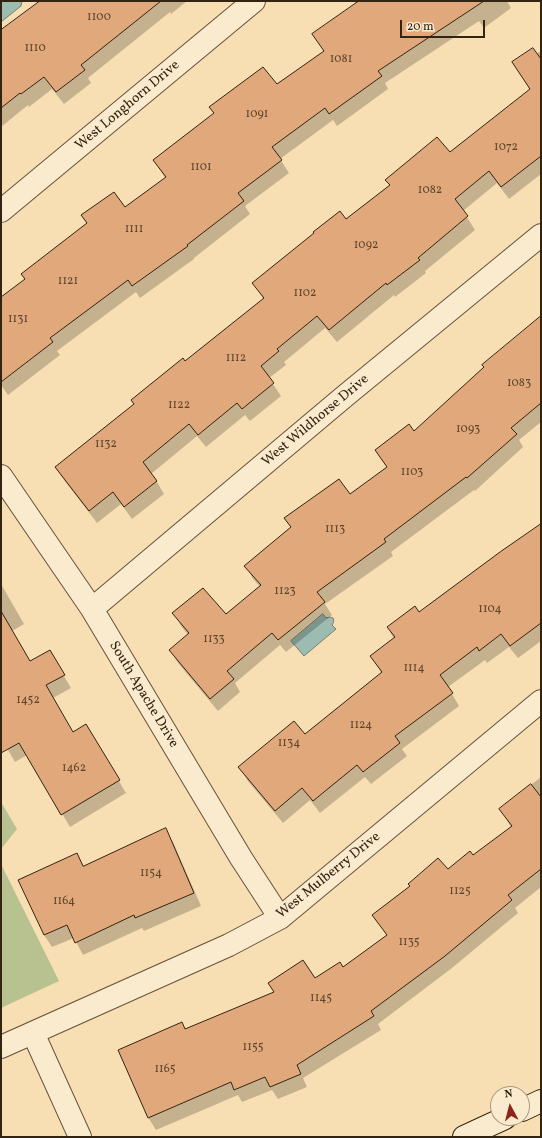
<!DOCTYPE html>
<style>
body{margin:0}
#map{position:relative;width:542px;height:1138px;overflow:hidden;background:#f8deb3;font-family:Vollkorn,serif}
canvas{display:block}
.frame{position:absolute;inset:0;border:2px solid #332412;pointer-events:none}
.north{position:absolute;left:490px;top:1086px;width:40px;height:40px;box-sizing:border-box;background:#faeace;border:1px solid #aa9b83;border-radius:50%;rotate:353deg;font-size:11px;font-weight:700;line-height:16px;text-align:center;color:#332412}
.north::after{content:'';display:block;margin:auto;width:14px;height:18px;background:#8f2418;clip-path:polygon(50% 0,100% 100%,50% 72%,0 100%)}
.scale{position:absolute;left:400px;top:20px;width:85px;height:18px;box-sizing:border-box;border:2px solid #332412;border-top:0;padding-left:5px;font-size:12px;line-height:14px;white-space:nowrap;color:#332412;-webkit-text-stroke:3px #faeace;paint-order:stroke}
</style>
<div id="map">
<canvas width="542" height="1138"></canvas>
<div class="frame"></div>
<div class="north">N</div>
<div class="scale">20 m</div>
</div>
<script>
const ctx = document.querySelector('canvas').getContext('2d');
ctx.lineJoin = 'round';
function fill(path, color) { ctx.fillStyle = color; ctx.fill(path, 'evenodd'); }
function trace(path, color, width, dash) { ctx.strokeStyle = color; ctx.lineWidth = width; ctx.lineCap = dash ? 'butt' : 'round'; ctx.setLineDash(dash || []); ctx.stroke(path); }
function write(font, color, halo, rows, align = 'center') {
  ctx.font = font + ' Vollkorn,serif'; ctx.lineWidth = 3.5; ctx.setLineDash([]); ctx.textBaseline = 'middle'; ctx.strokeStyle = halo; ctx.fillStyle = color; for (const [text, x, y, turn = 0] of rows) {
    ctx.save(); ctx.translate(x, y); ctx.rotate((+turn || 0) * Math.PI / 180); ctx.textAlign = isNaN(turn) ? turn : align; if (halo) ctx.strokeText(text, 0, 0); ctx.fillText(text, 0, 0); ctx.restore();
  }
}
fill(new Path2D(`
 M 1,802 L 17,829 L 1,849 Z
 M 1,864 L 59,981 L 1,1008 Z`), '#b8c290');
const water = new Path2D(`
 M 1,1 L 22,1 L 21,6 L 1,22 Z
 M 323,614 L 326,618 L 330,617 L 333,618 C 334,621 334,622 332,625 L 336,629 L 304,656 L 291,641 Z`);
fill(water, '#9dbcb1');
trace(water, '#737f71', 1);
fill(new Path2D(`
 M 41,1 L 187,1 L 171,14 L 170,12 L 88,78 L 91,83 L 64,104 L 52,89 L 29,107 L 28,105 L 1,127 L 1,31 Z
 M 354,1 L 507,1 L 511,8 L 484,28 L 479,21 L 385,83 L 388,89 L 337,126 L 333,120 L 280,159 L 289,173 L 245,206 L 250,214 L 194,258 L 194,259 L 140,298 L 136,292 L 57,351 L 60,355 L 8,395 L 1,385 L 1,299 L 25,280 L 22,274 L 87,224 L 82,215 L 125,208 L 166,179 L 154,161 L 214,114 L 211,108 L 276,85 L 324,52 L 313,34 L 356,4 Z
 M 541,51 L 541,174 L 509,199 L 497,183 L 463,211 L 475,230 L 425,271 L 426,273 L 395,297 L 394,295 L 337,342 L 325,328 L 284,362 L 286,365 L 269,378 L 281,396 L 250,421 L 245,415 L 206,447 L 197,436 L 151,474 L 157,482 L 164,494 L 132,519 L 121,504 L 97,523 L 64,480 L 56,468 L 135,405 L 185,362 L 264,300 L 253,283 L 346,220 L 391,186 L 387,180 L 450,154 L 530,90 L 513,62 L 536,54 Z
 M 541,318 L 541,422 L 519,440 L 523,447 L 475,491 L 474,490 L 391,552 L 393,556 L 325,604 L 332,615 L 286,652 L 280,645 L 235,683 L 240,692 L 218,711 L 178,663 L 170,650 L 188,635 L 181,626 L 174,613 L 226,616 L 260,587 L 253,579 L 246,566 L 291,528 L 286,519 L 350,495 L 387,468 L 376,450 L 414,433 Z
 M 541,525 L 541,641 L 518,658 L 509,647 L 487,663 L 485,660 L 448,687 L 459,706 L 402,749 L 407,756 L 371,784 L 365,777 L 320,813 L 310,800 L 283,823 L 247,780 L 240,767 L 305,736 L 382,674 L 371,656 L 394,639 L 388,628 L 419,614 Z
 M 1,584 L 24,624 L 12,631 L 30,662 L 49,651 L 71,688 L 53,698 L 73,733 L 86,725 L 126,793 L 70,827 L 27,755 L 15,762 L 1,738 Z
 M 541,777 L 541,887 L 515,908 L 518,913 L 452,968 L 378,1024 L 381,1030 L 303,1078 L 307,1087 L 278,1099 L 272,1090 L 242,1102 L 238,1095 L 156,1130 L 148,1117 L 182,1024 L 186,1030 L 343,969 L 387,936 L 374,915 L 473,856 L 511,827 L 500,809 Z
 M 165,830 L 173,842 L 201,906 L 144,931 L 142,928 L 83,955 L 74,938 L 52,947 L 44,935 L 77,855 L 84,867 Z`), '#0003');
const building = new Path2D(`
 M 40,1 L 161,1 L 81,65 L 85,70 L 56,92 L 44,77 L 21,94 L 20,93 L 1,108 L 1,30 Z
 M 359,1 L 484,1 L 378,71 L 382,76 L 329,114 L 325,108 L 272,147 L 282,160 L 238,193 L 244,201 L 187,245 L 188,246 L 132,286 L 128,280 L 50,338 L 53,342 L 1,382 L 1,297 L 25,279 L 21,274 L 87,223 L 81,215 L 114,192 L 125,207 L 166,177 L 153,160 L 214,113 L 209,107 L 263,67 L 277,84 L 324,51 L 312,34 Z
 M 533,48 L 541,59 L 541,156 L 501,187 L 489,171 L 455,199 L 468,216 L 418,258 L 420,260 L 387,285 L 386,283 L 329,330 L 317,316 L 277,349 L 279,351 L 261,366 L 274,383 L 242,409 L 237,403 L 198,435 L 189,424 L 143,462 L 157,481 L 124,507 L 113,492 L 89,511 L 55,467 L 134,404 L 131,400 L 183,358 L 185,361 L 264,298 L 252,283 L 314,233 L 313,232 L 340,211 L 346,219 L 390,185 L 385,180 L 437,137 L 450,152 L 530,89 L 512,62 Z
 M 541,316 L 541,403 L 511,428 L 517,434 L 467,478 L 466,477 L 384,539 L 386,542 L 317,592 L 325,602 L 278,640 L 272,633 L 227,671 L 234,679 L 210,699 L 169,650 L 189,633 L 172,613 L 203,588 L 226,614 L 261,585 L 244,566 L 291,527 L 284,518 L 339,479 L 350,494 L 387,467 L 375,450 L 409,424 L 414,431 L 484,367 L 482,365 Z
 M 541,524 L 541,623 L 510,646 L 501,634 L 479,651 L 477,647 L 440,675 L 453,693 L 395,736 L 400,743 L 363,772 L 357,765 L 313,801 L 302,788 L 275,811 L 238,767 L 294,721 L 305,734 L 382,672 L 370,656 L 395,637 L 387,627 L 415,606 L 419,612 L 500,552 Z
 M 1,611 L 30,661 L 50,650 L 65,675 L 46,685 L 73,732 L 86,724 L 120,780 L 61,815 L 19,743 L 1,753 Z
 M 531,784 L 541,797 L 541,869 L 508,895 L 512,900 L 445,956 L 371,1011 L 374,1016 L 297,1065 L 301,1074 L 270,1087 L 265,1077 L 234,1090 L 231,1082 L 148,1118 L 118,1050 L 182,1022 L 185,1029 L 274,992 L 268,983 L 303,960 L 315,978 L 340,962 L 343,967 L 387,935 L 372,915 L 410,886 L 408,884 L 438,858 L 448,869 L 470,851 L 473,855 L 512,826 L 499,809 Z
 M 166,828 L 194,893 L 135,918 L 134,915 L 75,943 L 67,925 L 44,935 L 18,880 L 77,853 L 83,866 Z`);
fill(building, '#e1a87b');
trace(building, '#332412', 1);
const street = new Path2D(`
 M 1,211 L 254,1
 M 1,476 L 92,609 L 241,858 L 280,918
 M 92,609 L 345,396 L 541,235
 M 33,1033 L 80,1137
 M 1,1047 L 229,945 L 280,918 L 541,701`);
const secondary = new Path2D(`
 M 522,1110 L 541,1101
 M 464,1137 L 505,1118`);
trace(street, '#64523a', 24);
trace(secondary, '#332412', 24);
trace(street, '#faeace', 22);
trace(secondary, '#faeace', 22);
write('12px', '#5e452c', null, [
 ["1100",99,18],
 ["1110",35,49],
 ["1081",341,60],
 ["1091",257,115],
 ["1072",506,148],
 ["1101",201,168],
 ["1082",430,191],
 ["1111",134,230],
 ["1092",366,246],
 ["1121",68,282],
 ["1102",305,294],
 ["1131",18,320],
 ["1112",236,359],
 ["1083",519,384],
 ["1122",179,406],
 ["1093",468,430],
 ["1132",106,445],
 ["1103",412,473],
 ["1113",335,530],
 ["1123",285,592],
 ["1104",490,610],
 ["1133",214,640],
 ["1114",414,669],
 ["1452",28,701],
 ["1124",361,726],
 ["1134",289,744],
 ["1462",74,769],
 ["1154",151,874],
 ["1125",460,892],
 ["1164",64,902],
 ["1135",409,943],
 ["1145",321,999],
 ["1155",253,1048],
 ["1165",165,1070]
]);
write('14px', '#332412', '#faeace', [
 ["West Longhorn Drive",128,106,-40],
 ["West Wildhorse Drive",316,421,-40],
 ["South Apache Drive",143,695,59],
 ["West Mulberry Drive",329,876,-39]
]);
</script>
